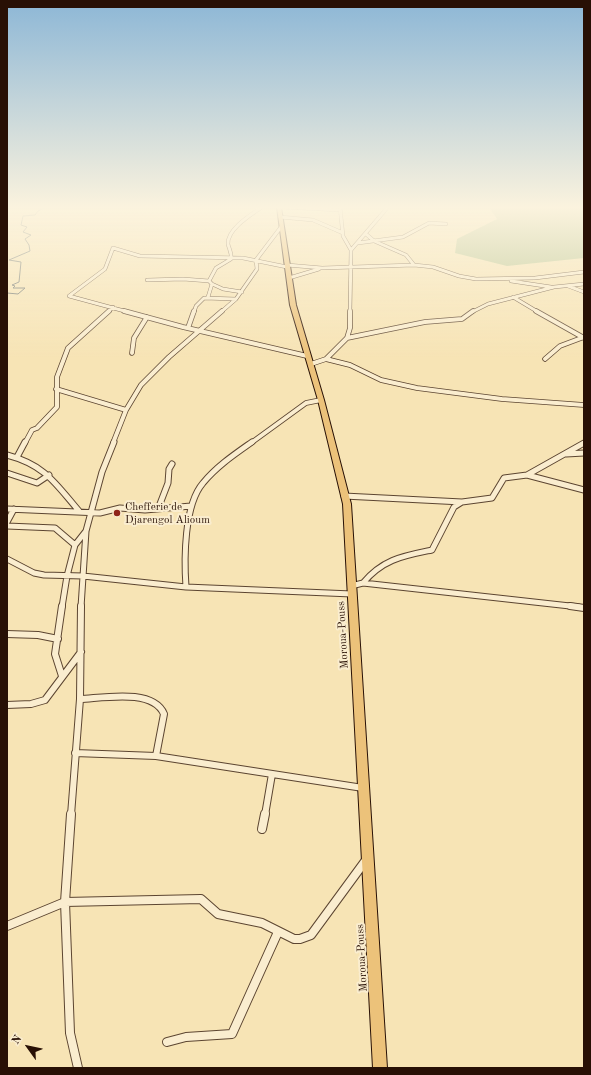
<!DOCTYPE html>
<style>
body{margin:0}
#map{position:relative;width:591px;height:1075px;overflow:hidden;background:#f7e4b5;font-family:"Old Standard TT",serif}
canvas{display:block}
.frame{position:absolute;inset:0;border:8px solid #281005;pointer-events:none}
.north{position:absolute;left:8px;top:1027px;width:40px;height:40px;-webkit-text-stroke:3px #faedcf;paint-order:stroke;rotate:303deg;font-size:11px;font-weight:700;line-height:16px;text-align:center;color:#281005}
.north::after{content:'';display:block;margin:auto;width:14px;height:18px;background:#281005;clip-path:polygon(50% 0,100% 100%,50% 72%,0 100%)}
</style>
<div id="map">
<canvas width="591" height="1075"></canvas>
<div class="frame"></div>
<div class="north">N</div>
</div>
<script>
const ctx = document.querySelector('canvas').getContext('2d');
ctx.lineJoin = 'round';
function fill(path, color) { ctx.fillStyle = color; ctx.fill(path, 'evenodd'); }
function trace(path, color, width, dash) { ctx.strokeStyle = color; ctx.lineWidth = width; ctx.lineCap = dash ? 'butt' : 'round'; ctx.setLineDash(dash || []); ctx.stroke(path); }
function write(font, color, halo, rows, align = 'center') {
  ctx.font = font + ' "Old Standard TT",serif'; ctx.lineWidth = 4; ctx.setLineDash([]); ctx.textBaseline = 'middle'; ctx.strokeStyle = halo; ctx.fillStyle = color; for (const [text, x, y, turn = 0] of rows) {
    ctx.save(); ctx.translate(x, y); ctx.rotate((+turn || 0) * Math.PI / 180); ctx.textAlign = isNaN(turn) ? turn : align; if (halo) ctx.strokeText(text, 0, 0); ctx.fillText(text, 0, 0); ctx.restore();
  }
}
fill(new Path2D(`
 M 489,207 L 584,207 L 584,258 L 507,266 L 455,253 L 457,239 L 497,219 Z`), '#b7c592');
trace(new Path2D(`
 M 7,293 L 18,294 L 25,288 L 13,288 L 15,286 L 12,285 L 19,282 L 21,262 L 9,260 L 30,251 L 29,245 L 25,239 L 31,235 L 23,232 L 27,227 L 21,225 L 23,216 L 35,215 L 38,211 L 46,207`), '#727772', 1);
const minorFar4 = new Path2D(`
 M 282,207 L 340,210
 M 340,207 L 343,236 L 351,250 L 350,312
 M 280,217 L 313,220 L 343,233
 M 366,234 L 374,241 L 406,255 L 414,265
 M 358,243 L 403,237 L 429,223 L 446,224
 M 351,250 L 388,207
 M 287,265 L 322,268 L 414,265 L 433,267 L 459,276 L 476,279 L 535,278 L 584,272
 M 289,278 L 319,269
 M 147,280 L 183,279 L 209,281
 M 511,281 L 551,287
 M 212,284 L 223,289 L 242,292
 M 568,286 L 584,292
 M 208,297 L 212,284 L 209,281 L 216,268 L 231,259 C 232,253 229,249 228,244 C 227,229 252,214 262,207
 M 513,297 L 538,312
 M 108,312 L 113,307
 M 128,312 L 69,296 L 105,269 L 113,248 L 140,256 L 243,258 L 287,267
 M 194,312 L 196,306 L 204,298 L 236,299
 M 221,312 L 236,299 L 257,269 L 256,260 L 281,227
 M 472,312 L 488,304 L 554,287 L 584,284`);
const minorFar3 = new Path2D(`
 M 124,311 L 183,327 L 307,356
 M 536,311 L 584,338
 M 188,328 L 194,311
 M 347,338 L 425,322 L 462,319 L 473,311
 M 132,353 L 134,338 L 147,317
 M 326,359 L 350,365 L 381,380 L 417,388 L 502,399 L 584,405
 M 545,359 L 560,346 L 584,337
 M 311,364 L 326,359 L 347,338 L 350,328 L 350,311
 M 56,389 L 126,410
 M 25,443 L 32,430 L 37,428 L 57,407 L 57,377 L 68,348 L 109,311
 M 113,443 L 126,410 L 141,385 L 169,357 L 222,311
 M 251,443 L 306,403 L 321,400`);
const minorFar2 = new Path2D(`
 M 566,454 L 584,453
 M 7,455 C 45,465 55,483 79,511
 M 17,457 L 25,442
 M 7,473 L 37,483 L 49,475
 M 527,475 L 584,490
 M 344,496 L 462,502
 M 7,509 L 100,513 L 120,508 L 145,510 L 191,506
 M 158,509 L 168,483 L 169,469 L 172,464
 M 7,522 L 14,509
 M 7,526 L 55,528 L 75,545
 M 7,559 L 34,573 L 44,575 L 83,576 L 186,587 L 352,594
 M 363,583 C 383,559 403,556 432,550 L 454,507 L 462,502 L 492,498 L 504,478 L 527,475 L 584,443
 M 351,586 L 363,583 L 579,607
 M 186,587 C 184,559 184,505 203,483 C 217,466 235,454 252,442
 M 62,607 L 67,576 L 75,545 L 86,531
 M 81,607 L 86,531 L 102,472 L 114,442`);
const minorFar1 = new Path2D(`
 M 570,606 L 584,608
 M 7,634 L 38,635 L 58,639
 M 62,676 L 55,654 L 62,606
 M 80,699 C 103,698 153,688 164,714 L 156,756
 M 7,705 L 31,704 L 45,700 L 81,652
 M 75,753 L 156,756 L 363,788
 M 71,815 L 80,699 L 81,606
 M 265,815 L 272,774`);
const minor = new Path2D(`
 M 71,814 L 65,902 L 70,1033 L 78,1068
 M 262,829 L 265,814
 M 7,926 L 65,902 L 201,899 L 218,914 L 262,923 L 294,939 L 300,939 L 311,935 L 366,860
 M 167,1042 L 186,1037 L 232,1034 L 278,932`);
const primary = new Path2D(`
 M 277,207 L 281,207 L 296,305 L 324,400 L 351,504 L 387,1068 L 373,1068 L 343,504 L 318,400 L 290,305 Z`);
trace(minorFar4, '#5c4531', 4);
trace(minorFar3, '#5c4531', 5.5);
trace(minorFar2, '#5c4531', 7);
trace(minorFar1, '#5c4531', 8);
trace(minor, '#5c4531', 10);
trace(primary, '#281005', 2);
trace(minorFar4, '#faedcf', 3);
trace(minorFar3, '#faedcf', 4);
trace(minorFar2, '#faedcf', 5);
trace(minorFar1, '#faedcf', 6);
trace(minor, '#faedcf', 8);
fill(primary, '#ecc27a');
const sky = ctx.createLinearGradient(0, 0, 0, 358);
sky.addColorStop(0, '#8db7d6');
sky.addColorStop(0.58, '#fbf3de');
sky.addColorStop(1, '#fbf3de00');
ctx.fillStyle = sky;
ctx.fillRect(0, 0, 591, 358);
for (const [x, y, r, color] of [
 [117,513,4,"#8f2418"]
]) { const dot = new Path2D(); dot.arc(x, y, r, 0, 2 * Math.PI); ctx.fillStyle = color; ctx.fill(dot); trace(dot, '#faedcf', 1.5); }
write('11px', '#281005', '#faedcf', [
 ["Chefferie de",125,507],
 ["Djarengol Alioum",125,520]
], 'left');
write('11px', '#281005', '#faedcf', [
 ["Moroua-Pouss",343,635,-93],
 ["Moroua-Pouss",362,958,-93]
]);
</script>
